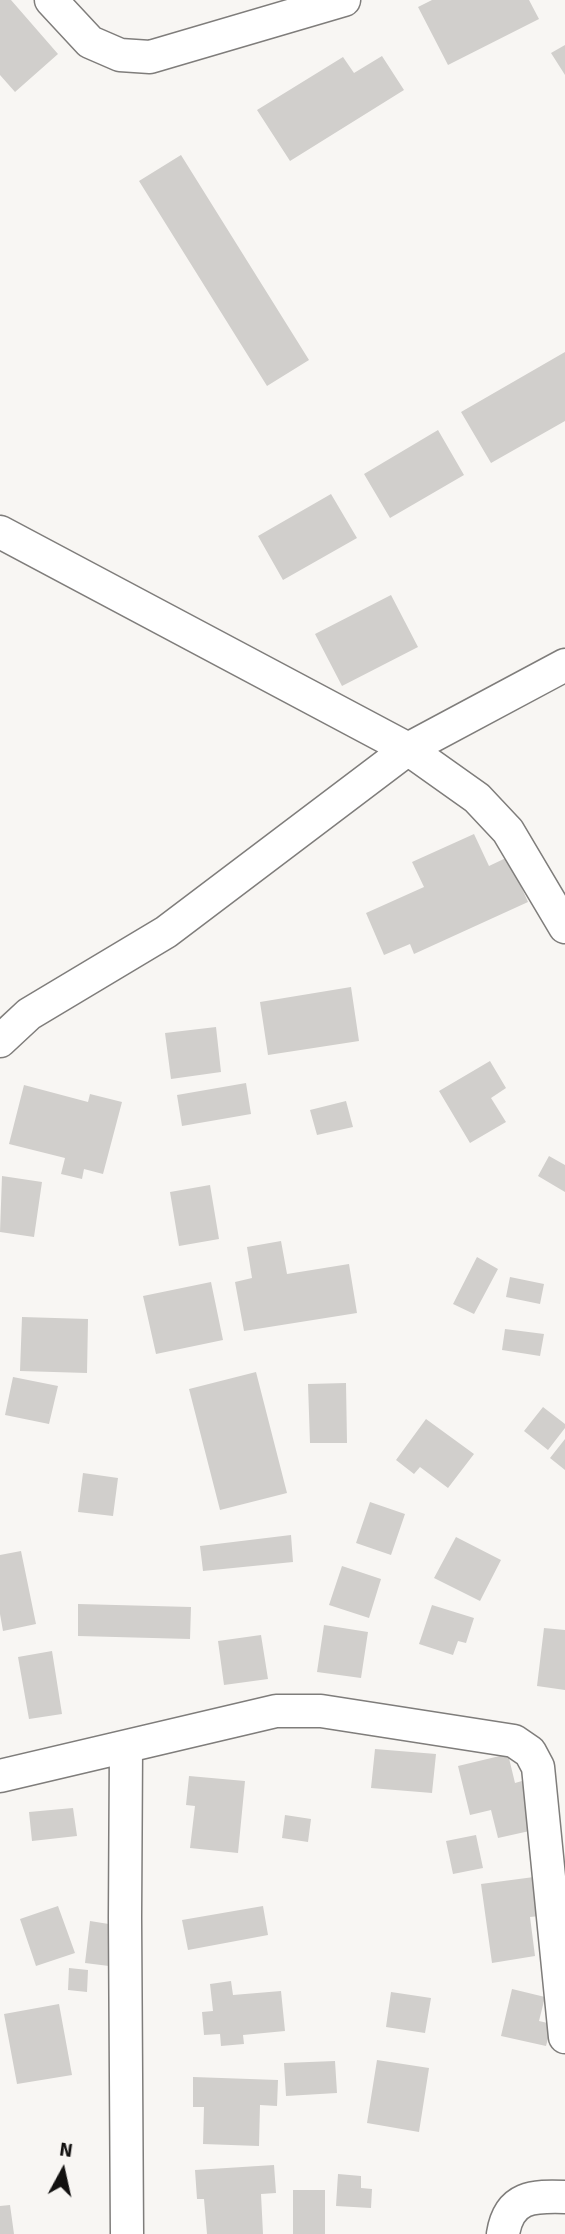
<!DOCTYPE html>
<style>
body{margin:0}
#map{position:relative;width:565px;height:2234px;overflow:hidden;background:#f8f6f3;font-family:Signika,sans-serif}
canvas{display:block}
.north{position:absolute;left:28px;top:2136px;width:70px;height:70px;-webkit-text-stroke:5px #f8f6f3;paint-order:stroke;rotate:8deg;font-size:19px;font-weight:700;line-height:28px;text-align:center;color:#121110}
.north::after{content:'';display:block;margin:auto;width:24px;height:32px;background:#121110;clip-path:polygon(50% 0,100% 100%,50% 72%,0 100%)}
</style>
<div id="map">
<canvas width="565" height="2234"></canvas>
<div class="north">N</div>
</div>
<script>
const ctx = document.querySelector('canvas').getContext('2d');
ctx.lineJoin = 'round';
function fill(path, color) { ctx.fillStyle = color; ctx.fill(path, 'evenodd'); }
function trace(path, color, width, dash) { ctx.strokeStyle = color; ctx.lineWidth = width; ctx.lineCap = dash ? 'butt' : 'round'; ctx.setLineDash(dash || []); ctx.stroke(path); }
fill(new Path2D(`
 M 0,0 L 11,0 L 58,54 L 15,92 L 0,75 Z
 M 432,0 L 529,0 L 539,19 L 448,65 L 418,7 Z
 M 565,45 L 565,75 L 551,53 Z
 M 382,56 L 404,90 L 290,161 L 257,110 L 343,57 L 354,73 Z
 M 181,155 L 309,360 L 267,386 L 139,181 Z
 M 565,352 L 565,421 L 491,463 L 461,412 Z
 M 438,430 L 464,475 L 390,518 L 364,474 Z
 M 331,494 L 357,538 L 283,580 L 258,536 Z
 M 391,595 L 418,647 L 342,686 L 315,634 Z
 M 474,834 L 489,866 L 508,857 L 528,902 L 414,954 L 410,944 L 384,955 L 366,913 L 424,887 L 412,862 Z
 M 351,987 L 359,1041 L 268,1055 L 260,1002 Z
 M 216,1027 L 221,1072 L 171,1079 L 165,1033 Z
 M 490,1061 L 506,1088 L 491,1098 L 506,1122 L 470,1143 L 439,1091 Z
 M 246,1083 L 251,1114 L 182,1126 L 177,1095 Z
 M 24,1085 L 88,1102 L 90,1094 L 122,1102 L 103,1174 L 84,1169 L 82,1179 L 61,1174 L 65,1158 L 9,1144 Z
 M 346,1101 L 353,1127 L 317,1135 L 310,1110 Z
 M 549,1156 L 565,1165 L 565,1192 L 538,1176 Z
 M 2,1176 L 42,1182 L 34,1237 L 0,1232 Z
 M 210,1185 L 219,1239 L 179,1246 L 170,1192 Z
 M 281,1241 L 287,1274 L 349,1264 L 357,1313 L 244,1331 L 235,1282 L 252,1278 L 247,1247 Z
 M 477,1257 L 498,1269 L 474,1314 L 453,1304 Z
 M 510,1277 L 544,1284 L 540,1304 L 506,1297 Z
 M 211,1282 L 223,1340 L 156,1354 L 143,1296 Z
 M 22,1317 L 88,1319 L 87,1373 L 20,1371 Z
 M 505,1329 L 544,1334 L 540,1356 L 502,1350 Z
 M 256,1372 L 287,1493 L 220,1510 L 189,1389 Z
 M 13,1377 L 58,1386 L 49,1424 L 5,1415 Z
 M 346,1383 L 347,1443 L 310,1443 L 308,1384 Z
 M 543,1407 L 565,1424 L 565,1428 L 548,1450 L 524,1431 Z
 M 426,1419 L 474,1454 L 448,1488 L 420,1467 L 414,1474 L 396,1460 Z
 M 565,1439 L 565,1470 L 550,1458 Z
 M 83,1473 L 118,1478 L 113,1516 L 78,1512 Z
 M 370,1502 L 405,1514 L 391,1555 L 356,1543 Z
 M 291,1535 L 293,1562 L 203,1571 L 200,1546 Z
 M 456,1537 L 501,1560 L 480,1601 L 434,1578 Z
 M 21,1551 L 36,1624 L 3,1631 L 0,1614 L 0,1555 Z
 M 342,1566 L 381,1579 L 369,1618 L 329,1605 Z
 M 78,1604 L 191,1607 L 190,1639 L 78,1636 Z
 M 432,1605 L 474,1618 L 466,1643 L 458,1641 L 453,1655 L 419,1644 Z
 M 324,1625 L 368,1632 L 361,1678 L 317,1672 Z
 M 544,1628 L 565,1630 L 565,1690 L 537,1686 Z
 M 261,1635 L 268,1679 L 224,1685 L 218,1641 Z
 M 52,1651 L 62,1714 L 29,1719 L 18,1657 Z
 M 375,1749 L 436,1754 L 432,1793 L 371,1788 Z
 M 508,1754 L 515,1783 L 522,1781 L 534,1830 L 498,1838 L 491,1810 L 470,1815 L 458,1766 Z
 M 189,1776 L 245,1781 L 238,1853 L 190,1848 L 195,1806 L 186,1805 Z
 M 73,1808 L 77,1836 L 32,1841 L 29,1812 Z
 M 285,1815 L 311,1819 L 308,1842 L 282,1838 Z
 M 476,1835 L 483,1868 L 453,1874 L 446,1841 Z
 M 534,1877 L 540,1916 L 530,1917 L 535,1956 L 492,1963 L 481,1884 Z
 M 58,1906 L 75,1953 L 36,1966 L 20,1919 Z
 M 263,1906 L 268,1935 L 188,1950 L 182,1920 Z
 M 90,1921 L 115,1925 L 109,1966 L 85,1963 Z
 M 69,1968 L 88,1970 L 87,1992 L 68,1990 Z
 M 231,1981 L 233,1995 L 281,1991 L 285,2031 L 243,2035 L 244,2044 L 221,2046 L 220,2034 L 204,2035 L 202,2012 L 213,2011 L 210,1984 Z
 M 512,1989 L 545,1997 L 539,2021 L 552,2024 L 546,2046 L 501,2036 Z
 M 391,1992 L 431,1998 L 425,2033 L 386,2027 Z
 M 59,2004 L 72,2075 L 17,2084 L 4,2014 Z
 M 377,2060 L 429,2068 L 419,2132 L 367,2123 Z
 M 335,2061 L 337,2093 L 286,2096 L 284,2063 Z
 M 193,2077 L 278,2080 L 277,2106 L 260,2105 L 259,2146 L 203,2144 L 204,2107 L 193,2107 Z
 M 274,2165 L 276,2193 L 261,2194 L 263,2234 L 207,2234 L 204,2199 L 197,2199 L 195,2170 Z
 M 338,2174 L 361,2176 L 361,2188 L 372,2189 L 371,2208 L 336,2206 Z
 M 293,2190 L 325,2190 L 325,2234 L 293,2234 Z
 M 10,2205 L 14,2234 L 0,2234 L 0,2206 Z`), '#d1cfcc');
const minor = new Path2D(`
 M 51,0 L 90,42 L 120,55 L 150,57 L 344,0
 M 0,532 L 408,749 L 477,798 L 508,831 L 565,927
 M 0,1041 L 29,1014 L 166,932 L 408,749 L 565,665
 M 126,1748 L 125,1917 L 127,2234
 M 0,1776 L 276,1711 L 321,1711 L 514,1741 L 530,1752 L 538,1767 L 565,2037
 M 503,2234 C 509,2196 533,2196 565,2197`);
trace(minor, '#7f7d7b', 35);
trace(minor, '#fff', 32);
</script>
